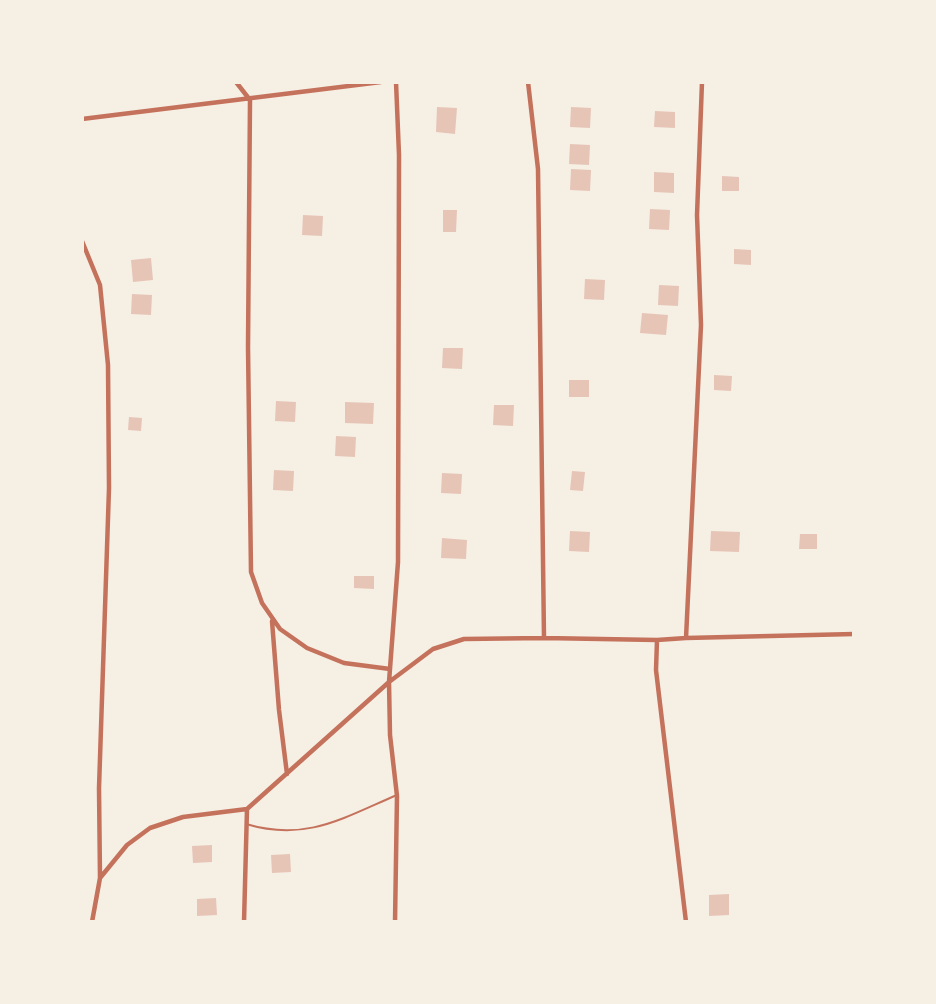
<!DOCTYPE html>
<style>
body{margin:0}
#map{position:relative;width:936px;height:1004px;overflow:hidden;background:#f6efe4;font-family:Manrope,sans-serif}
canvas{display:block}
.frame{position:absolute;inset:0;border:84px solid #f6efe4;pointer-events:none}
</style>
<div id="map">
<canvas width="936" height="1004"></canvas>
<div class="frame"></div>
</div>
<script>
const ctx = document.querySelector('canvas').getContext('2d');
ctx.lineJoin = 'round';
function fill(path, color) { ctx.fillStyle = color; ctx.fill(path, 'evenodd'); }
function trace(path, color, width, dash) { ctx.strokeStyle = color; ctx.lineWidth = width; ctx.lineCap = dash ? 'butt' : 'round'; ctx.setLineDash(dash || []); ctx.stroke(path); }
fill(new Path2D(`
 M 437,107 L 457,108 L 455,134 L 436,132 Z
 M 571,107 L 591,108 L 590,128 L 570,127 Z
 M 655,111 L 675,112 L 675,128 L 654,127 Z
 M 570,144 L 590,145 L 589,165 L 569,164 Z
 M 571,169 L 591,170 L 590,191 L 570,190 Z
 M 654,172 L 674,173 L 674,193 L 654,192 Z
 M 722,176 L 739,177 L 739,191 L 722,191 Z
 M 650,209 L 670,210 L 669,230 L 649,229 Z
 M 443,210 L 457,210 L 456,232 L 443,232 Z
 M 303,215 L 323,216 L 322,236 L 302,235 Z
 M 734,249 L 751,250 L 751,265 L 734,264 Z
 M 151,258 L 153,280 L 133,282 L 131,260 Z
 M 585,279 L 605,280 L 604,300 L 584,299 Z
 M 659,285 L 679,286 L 678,306 L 658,305 Z
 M 132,294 L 152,295 L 151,315 L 131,314 Z
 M 642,313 L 668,315 L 666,335 L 640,333 Z
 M 443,348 L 463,348 L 462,369 L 442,368 Z
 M 714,375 L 732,376 L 731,391 L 714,390 Z
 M 569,380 L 589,380 L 589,397 L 569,397 Z
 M 276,401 L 296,402 L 295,422 L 275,421 Z
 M 345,402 L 374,403 L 373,424 L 345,423 Z
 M 494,405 L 514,405 L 513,426 L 493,425 Z
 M 129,417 L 142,418 L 141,431 L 128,430 Z
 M 336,436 L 356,437 L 355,457 L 335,456 Z
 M 274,470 L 294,471 L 293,491 L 273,490 Z
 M 572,471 L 585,472 L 583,491 L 570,490 Z
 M 442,473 L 462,474 L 461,494 L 441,493 Z
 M 570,531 L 590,532 L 589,552 L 569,551 Z
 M 711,531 L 740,532 L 739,552 L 710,551 Z
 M 800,534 L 817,534 L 817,549 L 799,549 Z
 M 442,538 L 467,540 L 466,559 L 441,558 Z
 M 354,576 L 374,576 L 374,589 L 354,588 Z
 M 212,845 L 212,862 L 193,863 L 192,846 Z
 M 290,854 L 291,872 L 272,873 L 271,855 Z
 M 729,894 L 729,915 L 709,916 L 709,895 Z
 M 216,898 L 217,915 L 197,916 L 197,899 Z`), '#e6c5b7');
trace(new Path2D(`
 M 246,824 C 306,842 343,818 397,795`), '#c5725c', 2);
trace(new Path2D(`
 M 236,82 L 250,100 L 248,347 L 251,572 L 262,603 L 280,629 L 307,648 L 344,663 L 390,669
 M 528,82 L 538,169 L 544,638
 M 82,119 L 381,82
 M 82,241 L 100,285 L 108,365 L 109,488 L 99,788 L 100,878
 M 272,621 L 279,710 L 287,774
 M 686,638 L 701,325 L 697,215 L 702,82
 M 657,640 L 656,670 L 686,922
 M 92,922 L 100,878 L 127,845 L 150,828 L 183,817 L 247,809 L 389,682 L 433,649 L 464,639 L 544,638 L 657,640 L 686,638 L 854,634
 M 244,922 L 247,809
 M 395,922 L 397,796 L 390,735 L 389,682 L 398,562 L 399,155 L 396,82`), '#c5725c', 4.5);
</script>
